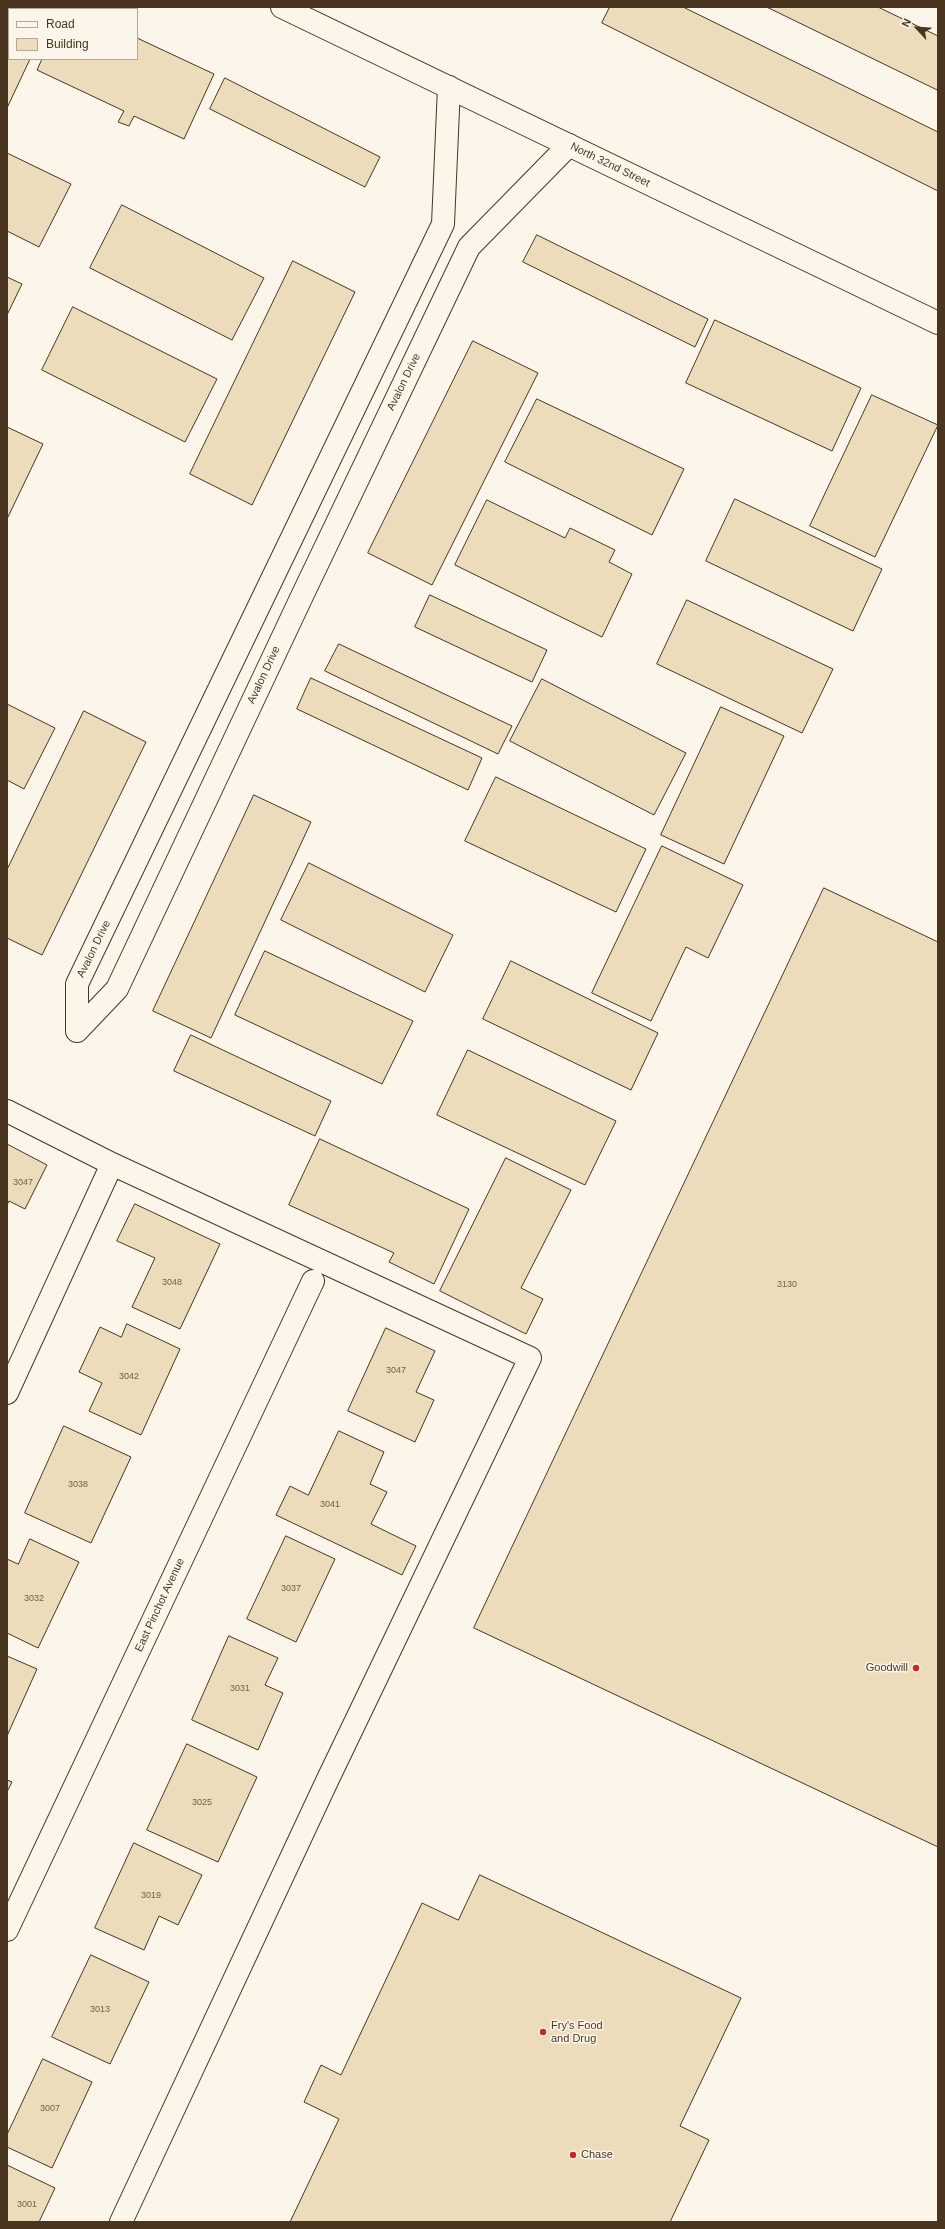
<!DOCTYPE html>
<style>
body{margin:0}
#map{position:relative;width:945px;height:2229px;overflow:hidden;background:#fbf6e9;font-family:Arial,sans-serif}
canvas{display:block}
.frame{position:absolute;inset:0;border:8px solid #4a3520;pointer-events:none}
.legend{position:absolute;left:8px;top:8px;width:130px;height:52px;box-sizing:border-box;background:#fbf6e9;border:1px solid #b4a999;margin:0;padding:5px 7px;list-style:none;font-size:12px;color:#4a3520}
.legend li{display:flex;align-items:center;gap:8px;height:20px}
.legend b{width:20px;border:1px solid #b4a999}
.north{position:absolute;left:897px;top:8px;width:40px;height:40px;-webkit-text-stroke:3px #fbf6e9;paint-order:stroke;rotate:296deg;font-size:11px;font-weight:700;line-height:16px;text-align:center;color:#4a3520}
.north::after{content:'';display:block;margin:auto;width:14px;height:18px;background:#4a3520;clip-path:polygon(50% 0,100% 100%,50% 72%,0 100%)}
</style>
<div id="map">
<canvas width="945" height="2229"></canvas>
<div class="frame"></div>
<ul class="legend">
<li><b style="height:5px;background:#fbf6e9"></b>Road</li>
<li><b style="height:11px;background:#ecdcbc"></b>Building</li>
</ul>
<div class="north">N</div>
</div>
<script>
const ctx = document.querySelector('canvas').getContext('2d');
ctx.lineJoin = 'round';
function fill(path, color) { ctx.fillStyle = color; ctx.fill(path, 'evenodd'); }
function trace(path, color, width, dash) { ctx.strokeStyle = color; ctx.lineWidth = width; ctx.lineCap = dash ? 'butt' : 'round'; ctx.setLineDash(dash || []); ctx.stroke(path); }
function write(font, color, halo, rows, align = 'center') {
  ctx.font = font + ' Arial,sans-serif'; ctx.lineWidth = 3; ctx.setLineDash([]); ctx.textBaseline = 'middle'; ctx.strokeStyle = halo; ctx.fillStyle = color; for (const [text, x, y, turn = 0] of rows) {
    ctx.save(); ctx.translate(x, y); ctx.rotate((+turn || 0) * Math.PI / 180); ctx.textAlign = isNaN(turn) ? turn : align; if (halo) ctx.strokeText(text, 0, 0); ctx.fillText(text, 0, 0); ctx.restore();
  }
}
const building = new Path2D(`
 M 7,7 L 55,7 L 54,9 L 9,9 L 9,59 L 30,59 L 7,108 Z
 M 610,7 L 683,7 L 938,132 L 938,191 L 602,23 Z
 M 767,7 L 878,7 L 938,36 L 938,90 Z
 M 137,38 L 214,74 L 184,139 L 134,116 L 129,126 L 118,122 L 124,111 L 37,70 L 42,59 L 137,59 Z
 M 225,78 L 380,157 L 365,187 L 210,109 Z
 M 7,153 L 71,184 L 39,247 L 7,231 Z
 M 122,205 L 264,278 L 232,340 L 90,268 Z
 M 537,235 L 708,319 L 695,347 L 523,262 Z
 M 293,261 L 355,292 L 252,505 L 190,474 Z
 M 7,277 L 22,284 L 7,315 Z
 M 73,307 L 217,379 L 185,442 L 42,370 Z
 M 715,320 L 861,388 L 832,451 L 686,383 Z
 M 473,341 L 538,373 L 432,585 L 368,553 Z
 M 872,395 L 938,425 L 875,557 L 810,526 Z
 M 537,399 L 684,469 L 652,535 L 505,462 Z
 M 7,427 L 43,444 L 7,519 Z
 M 735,499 L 882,569 L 853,631 L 706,561 Z
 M 487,500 L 565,538 L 570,528 L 615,550 L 609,562 L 632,574 L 602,637 L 455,565 Z
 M 430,595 L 547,650 L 532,682 L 415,627 Z
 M 687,600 L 833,669 L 802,733 L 657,664 Z
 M 339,644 L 512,726 L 498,754 L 325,671 Z
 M 311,678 L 482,758 L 468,790 L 297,709 Z
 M 542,679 L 686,753 L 654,815 L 510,741 Z
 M 7,704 L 55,728 L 24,789 L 7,780 Z
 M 721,707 L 784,736 L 724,864 L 661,835 Z
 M 84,711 L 146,742 L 42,955 L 7,938 L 7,870 Z
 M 496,777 L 646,849 L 616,912 L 465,841 Z
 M 254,795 L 311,822 L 211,1038 L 153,1011 Z
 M 662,846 L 743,885 L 708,958 L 686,947 L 651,1021 L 592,993 Z
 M 309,863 L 453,935 L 425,992 L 281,920 Z
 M 824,888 L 938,942 L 938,1847 L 474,1628 Z
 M 265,951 L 413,1021 L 382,1084 L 235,1015 Z
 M 511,961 L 658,1033 L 631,1090 L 483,1019 Z
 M 191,1035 L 331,1101 L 315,1136 L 174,1071 Z
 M 468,1050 L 616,1121 L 585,1185 L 437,1115 Z
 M 320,1139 L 469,1209 L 434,1284 L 389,1262 L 394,1253 L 289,1205 Z
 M 7,1144 L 47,1165 L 25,1209 L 9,1201 L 7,1205 Z
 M 506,1158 L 571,1190 L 521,1288 L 543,1299 L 526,1334 L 440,1291 Z
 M 135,1204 L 220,1244 L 180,1329 L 132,1307 L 155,1258 L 117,1241 Z
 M 127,1324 L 180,1349 L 141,1435 L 89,1411 L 102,1383 L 79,1372 L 100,1327 L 121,1337 Z
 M 386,1328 L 435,1351 L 416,1392 L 434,1400 L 415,1442 L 348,1411 Z
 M 64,1426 L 131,1457 L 91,1543 L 25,1513 Z
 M 339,1431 L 384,1452 L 370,1484 L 387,1492 L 371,1524 L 416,1546 L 402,1575 L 276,1515 L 290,1486 L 308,1495 Z
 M 286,1536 L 335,1559 L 296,1642 L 247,1619 Z
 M 30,1539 L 79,1562 L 38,1648 L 7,1633 L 7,1559 L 18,1564 Z
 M 229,1636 L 278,1658 L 265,1685 L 283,1693 L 258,1750 L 192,1720 Z
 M 7,1656 L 37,1669 L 7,1736 Z
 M 187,1744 L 257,1777 L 218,1862 L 147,1830 Z
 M 7,1780 L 12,1782 L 7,1792 Z
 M 134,1843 L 202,1875 L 178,1925 L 159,1916 L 144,1950 L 95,1928 Z
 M 480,1875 L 741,1998 L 680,2126 L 709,2140 L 670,2222 L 290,2222 L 339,2119 L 304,2102 L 321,2065 L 341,2075 L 422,1903 L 458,1920 Z
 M 91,1955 L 149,1982 L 110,2064 L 52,2037 Z
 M 43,2059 L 92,2082 L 52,2168 L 7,2147 L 7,2135 Z
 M 7,2165 L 55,2188 L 39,2222 L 7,2222 Z`);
fill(building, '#ecdcbc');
trace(building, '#4a3520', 1);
const minor = new Path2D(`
 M 77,1031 L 77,984 L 443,224 L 449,87
 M 77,1031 L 117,989 L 303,594 L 469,247 L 569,145
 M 7,1111 L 112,1164 L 530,1358 L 327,1781 L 121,2222
 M 7,1393 L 112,1164
 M 7,1930 L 313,1281`);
const major = new Path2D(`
 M 282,7 L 938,323`);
trace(minor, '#4a3520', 24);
trace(major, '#4a3520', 24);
trace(minor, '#fbf6e9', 22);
trace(major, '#fbf6e9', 22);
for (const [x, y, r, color] of [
 [916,1668,4,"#c62828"],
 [543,2032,4,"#c62828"],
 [573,2155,4,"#c62828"]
]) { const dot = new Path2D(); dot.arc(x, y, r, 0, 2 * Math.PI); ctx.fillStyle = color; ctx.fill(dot); trace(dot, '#fbf6e9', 1.5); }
write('9px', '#725f47', null, [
 ["3047",23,1183],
 ["3048",172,1283],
 ["3130",787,1285],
 ["3047",396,1371],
 ["3042",129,1377],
 ["3038",78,1485],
 ["3041",330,1505],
 ["3037",291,1589],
 ["3032",34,1599],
 ["3031",240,1689],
 ["3025",202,1803],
 ["3019",151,1896],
 ["3013",100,2010],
 ["3007",50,2109],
 ["3001",27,2205]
]);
write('11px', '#4a3520', '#fbf6e9', [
 ["North 32nd Street",610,165,26],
 ["Avalon Drive",404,382,-64],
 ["Avalon Drive",264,675,-65],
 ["Avalon Drive",94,949,-64],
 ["East Pinchot Avenue",160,1605,-65]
]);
write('11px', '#4a3520', '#fbf6e9', [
 ["Goodwill",908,1668,"right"],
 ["Fry's Food",551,2026],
 ["and Drug",551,2039],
 ["Chase",581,2155]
], 'left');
</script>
